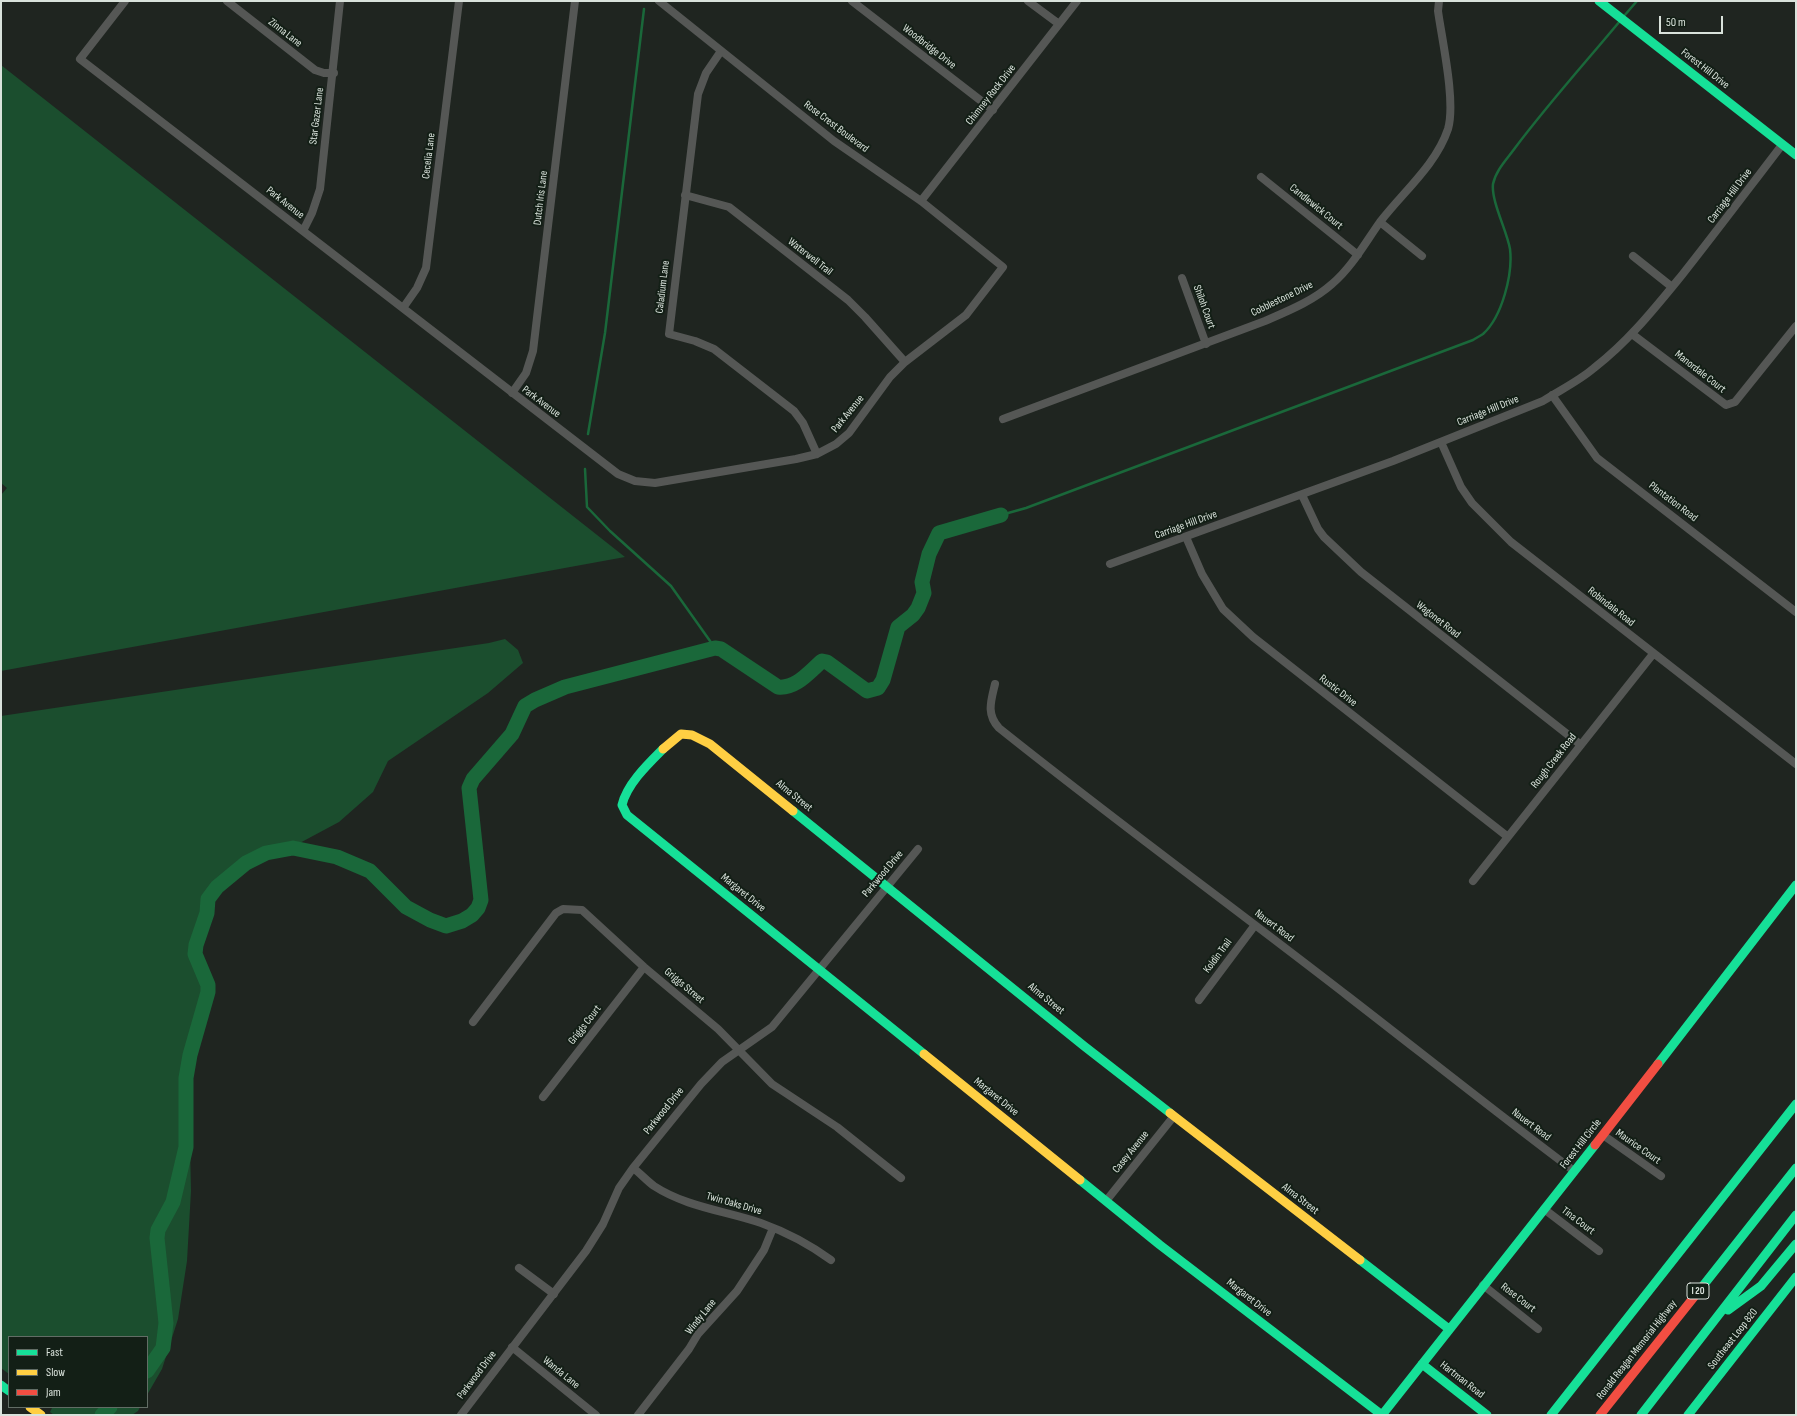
<!DOCTYPE html>
<style>
body{margin:0}
#map{position:relative;width:1797px;height:1416px;overflow:hidden;background:#1f2520;font-family:"Sofia Sans Condensed",sans-serif}
canvas{display:block}
.frame{position:absolute;inset:0;border:2px solid #d9e2db;pointer-events:none}
.legend{position:absolute;left:8px;top:1336px;width:140px;height:72px;box-sizing:border-box;background:#131f16;border:1px solid #626d65;margin:0;padding:5px 7px;list-style:none;font-size:12px;color:#d9e2db}
.legend li{display:flex;align-items:center;gap:8px;height:20px}
.legend b{width:20px;border:1px solid #626d65}
.scale{position:absolute;left:1659px;top:16px;width:64px;height:18px;box-sizing:border-box;border:2px solid #d9e2db;border-top:0;padding-left:5px;font-size:12px;line-height:14px;white-space:nowrap;color:#d9e2db;-webkit-text-stroke:3px #131f16;paint-order:stroke}
</style>
<div id="map">
<canvas width="1797" height="1416"></canvas>
<div class="frame"></div>
<ul class="legend">
<li><b style="height:5px;background:#16e098"></b>Fast</li>
<li><b style="height:5px;background:#ffcf43"></b>Slow</li>
<li><b style="height:5px;background:#f24e42"></b>Jam</li>
</ul>
<div class="scale">50 m</div>
</div>
<script>
const ctx = document.querySelector('canvas').getContext('2d');
ctx.lineJoin = 'round';
function fill(path, color) { ctx.fillStyle = color; ctx.fill(path, 'evenodd'); }
function trace(path, color, width, dash) { ctx.strokeStyle = color; ctx.lineWidth = width; ctx.lineCap = dash ? 'butt' : 'round'; ctx.setLineDash(dash || []); ctx.stroke(path); }
function write(font, color, halo, rows, align = 'center') {
  ctx.font = font + ' "Sofia Sans Condensed",sans-serif'; ctx.lineWidth = 4; ctx.setLineDash([]); ctx.textBaseline = 'middle'; ctx.strokeStyle = halo; ctx.fillStyle = color; for (const [text, x, y, turn = 0] of rows) {
    ctx.save(); ctx.translate(x, y); ctx.rotate((+turn || 0) * Math.PI / 180); ctx.textAlign = isNaN(turn) ? turn : align; if (halo) ctx.strokeText(text, 0, 0); ctx.fillText(text, 0, 0); ctx.restore();
  }
}
fill(new Path2D(`
 M 1,65 L 625,557 L 1,671 L 1,495 L 7,488 L 1,483 Z
 M 505,639 L 518,650 L 523,663 L 488,693 L 388,761 L 373,792 L 339,822 L 296,845 L 261,851 L 247,859 L 228,876 L 197,924 L 193,944 L 199,961 L 211,983 L 188,1054 L 191,1191 L 187,1261 L 178,1319 L 162,1369 L 147,1395 L 147,1337 L 9,1337 L 9,1374 L 1,1368 L 1,716 L 489,643 Z
 M 50,1407 L 140,1407 L 138,1411 L 132,1415 L 54,1415 L 50,1412 L 52,1408 Z`), '#1b4e2e');
trace(new Path2D(`
 M 1624,16 L 1637,1
 M 588,434 L 605,333 L 644,9
 M 585,469 L 587,507 L 610,531 L 671,586 L 715,648
 M 1001,515 L 1026,508 L 1473,340 C 1476,338 1480,336 1483,334 C 1502,317 1513,274 1510,249 C 1507,231 1491,201 1493,184 C 1496,170 1507,159 1515,148 C 1548,104 1585,63 1620,21`), '#1a683a', 2.5);
trace(new Path2D(`
 M 147,1371 L 163,1348 L 166,1323 L 157,1238 L 158,1230 L 173,1202 L 186,1147 L 186,1078 L 190,1055 L 208,992 L 208,985 L 195,954 L 196,945 L 207,913 L 208,899 L 217,887 L 246,863 L 266,853 L 293,848 L 337,857 L 370,871 L 406,907 L 430,920 L 446,926 L 462,921 L 472,915 L 478,908 L 481,900 L 469,788 L 473,779 L 512,734 L 525,706 L 535,700 L 565,687 L 715,648 L 721,649 L 778,687 C 796,689 809,672 822,661 L 827,662 L 867,691 L 878,688 L 883,680 L 898,627 L 913,615 L 918,608 L 924,593 L 922,582 L 929,554 L 939,533 L 1001,515
 M 102,1415 L 110,1407`), '#1a683a', 15);
trace(new Path2D(`
 M 125,1 L 80,59 L 618,474 L 635,481 L 655,483 L 796,459 L 817,454 L 836,444 L 849,433 L 890,377 L 905,362 L 966,315 L 1003,267 L 921,201 L 834,141 L 659,1
 M 227,1 L 315,70 L 324,73 L 334,73
 M 852,1 L 993,110
 M 1028,1 L 1059,24
 M 721,51 L 706,73 L 698,94 L 669,334 L 695,341 L 714,349 L 794,411 L 803,423 L 817,454
 M 1261,177 L 1358,255
 M 685,195 L 729,207 L 848,300 L 865,317 L 905,362
 M 921,201 L 1077,1
 M 1380,222 L 1422,256
 M 303,231 L 312,213 L 320,189 L 340,1
 M 1633,256 L 1672,287
 M 1182,278 L 1206,344
 M 403,308 L 417,288 L 426,268 L 459,1
 M 1632,334 L 1726,405 L 1735,402 L 1796,326
 M 512,393 L 526,373 L 533,351 L 575,1
 M 1552,395 L 1597,458 L 1796,612
 M 1003,419 L 1265,321 C 1288,311 1313,301 1332,284 C 1352,267 1365,243 1380,222 C 1403,192 1436,165 1448,129 C 1456,102 1442,40 1438,11 L 1439,1
 M 1441,442 L 1461,487 L 1472,503 L 1511,542 L 1796,764
 M 1302,495 L 1318,529 L 1324,537 L 1361,572 L 1581,745
 M 1186,537 L 1202,574 L 1223,609 L 1253,637 L 1508,837
 M 1110,564 L 1393,461 L 1543,401 C 1560,390 1579,381 1594,368 C 1628,342 1655,308 1682,275 C 1716,232 1749,188 1782,145
 M 995,684 C 991,701 986,714 999,728 C 1114,820 1233,907 1349,997 C 1424,1055 1498,1114 1574,1171
 M 1473,881 L 1653,654
 M 1199,1000 L 1255,925
 M 473,1022 L 556,913 L 563,909 L 582,910 L 644,967 L 718,1029 L 772,1084 L 837,1127 L 901,1178
 M 543,1097 L 644,967
 M 1603,1135 L 1661,1176
 M 633,1168 C 640,1173 647,1181 654,1186 C 686,1207 726,1211 761,1223 C 786,1232 809,1244 831,1260
 M 1106,1201 L 1174,1116
 M 1544,1209 L 1599,1251
 M 519,1268 L 554,1294
 M 1483,1285 L 1538,1329
 M 512,1347 L 596,1415
 M 461,1415 L 586,1251 L 603,1224 L 619,1188 L 633,1168 L 701,1084 L 722,1062 L 772,1027 L 918,849
 M 638,1415 L 689,1349 L 698,1334 L 737,1291 L 764,1250 L 773,1228`), '#555755', 8);
trace(new Path2D(`
 M 1599,1 L 1796,155
 M 663,749 C 648,764 627,784 622,805 L 627,815 L 924,1054
 M 793,811 L 1084,1046 L 1170,1113
 M 1658,1064 L 1796,885
 M 1080,1180 L 1160,1245 L 1382,1415
 M 1360,1260 L 1449,1329
 M 1702,1287 L 1796,1168
 M 1728,1310 L 1761,1286 L 1796,1244
 M 1422,1364 L 1487,1415
 M 1,1385 L 9,1391
 M 1382,1415 L 1595,1145
 M 1551,1415 L 1796,1104
 M 1641,1415 L 1796,1215
 M 1688,1415 L 1796,1277`), '#16e098', 9);
trace(new Path2D(`
 M 663,749 L 681,734 L 692,735 L 710,744 L 793,811
 M 924,1054 L 1080,1180
 M 1170,1113 L 1360,1260
 M 30,1407 L 41,1415`), '#ffcf43', 9);
trace(new Path2D(`
 M 1595,1145 L 1658,1064
 M 1600,1415 L 1702,1287`), '#f24e42', 9);
for (const [x, y, w] of [
 [1698,1291,22]
]) { const box = new Path2D(); box.roundRect(x - w / 2, y - 8, w, 16, 3); ctx.fillStyle = '#131f16'; ctx.fill(box); trace(box, '#d9e2db', 1); }
write('bold 10px', '#d9e2db', null, [
 ["I 20",1698,1291]
]);
write('11px', '#d9e2db', '#131f16', [
 ["Zinna Lane",285,33,38],
 ["Woodbridge Drive",929,47,38],
 ["Forest Hill Drive",1705,69,38],
 ["Chimney Rock Drive",991,95,-52],
 ["Star Gazer Lane",317,116,-83],
 ["Rose Crest Boulevard",836,127,37],
 ["Cecelia Lane",429,156,-83],
 ["Carriage Hill Drive",1730,196,-53],
 ["Dutch Iris Lane",541,198,-83],
 ["Park Avenue",285,203,38],
 ["Candlewick Court",1316,207,39],
 ["Waterwell Trail",810,257,38],
 ["Caladium Lane",663,287,-83],
 ["Cobblestone Drive",1282,299,-26],
 ["Shiloh Court",1204,307,70],
 ["Manordale Court",1700,372,38],
 ["Park Avenue",541,402,37],
 ["Carriage Hill Drive",1488,411,-22],
 ["Park Avenue",848,414,-51],
 ["Plantation Road",1673,502,37],
 ["Carriage Hill Drive",1186,525,-20],
 ["Robindale Road",1611,607,38],
 ["Wagonet Road",1438,620,38],
 ["Rustic Drive",1338,691,38],
 ["Rough Creek Road",1554,761,-52],
 ["Alma Street",794,796,39],
 ["Parkwood Drive",883,874,-50],
 ["Margaret Drive",743,893,39],
 ["Nauert Road",1274,926,37],
 ["Koldin Trail",1218,956,-53],
 ["Griggs Street",684,986,40],
 ["Alma Street",1046,999,39],
 ["Griggs Court",585,1025,-52],
 ["Margaret Drive",996,1097,39],
 ["Parkwood Drive",664,1111,-51],
 ["Nauert Road",1531,1125,37],
 ["Forest Hill Circle",1581,1144,-52],
 ["Maurice Court",1638,1147,35],
 ["Casey Avenue",1131,1152,-51],
 ["Alma Street",1300,1199,38],
 ["Twin Oaks Drive",734,1204,16],
 ["Tina Court",1578,1221,37],
 ["Margaret Drive",1249,1298,38],
 ["Rose Court",1518,1298,38],
 ["Windy Lane",701,1317,-51],
 ["Southeast Loop 820",1733,1339,-52],
 ["Ronald Reagan Memorial Highway",1637,1350,-52],
 ["Wanda Lane",561,1373,39],
 ["Parkwood Drive",477,1375,-53],
 ["Hartman Road",1462,1380,38]
]);
</script>
